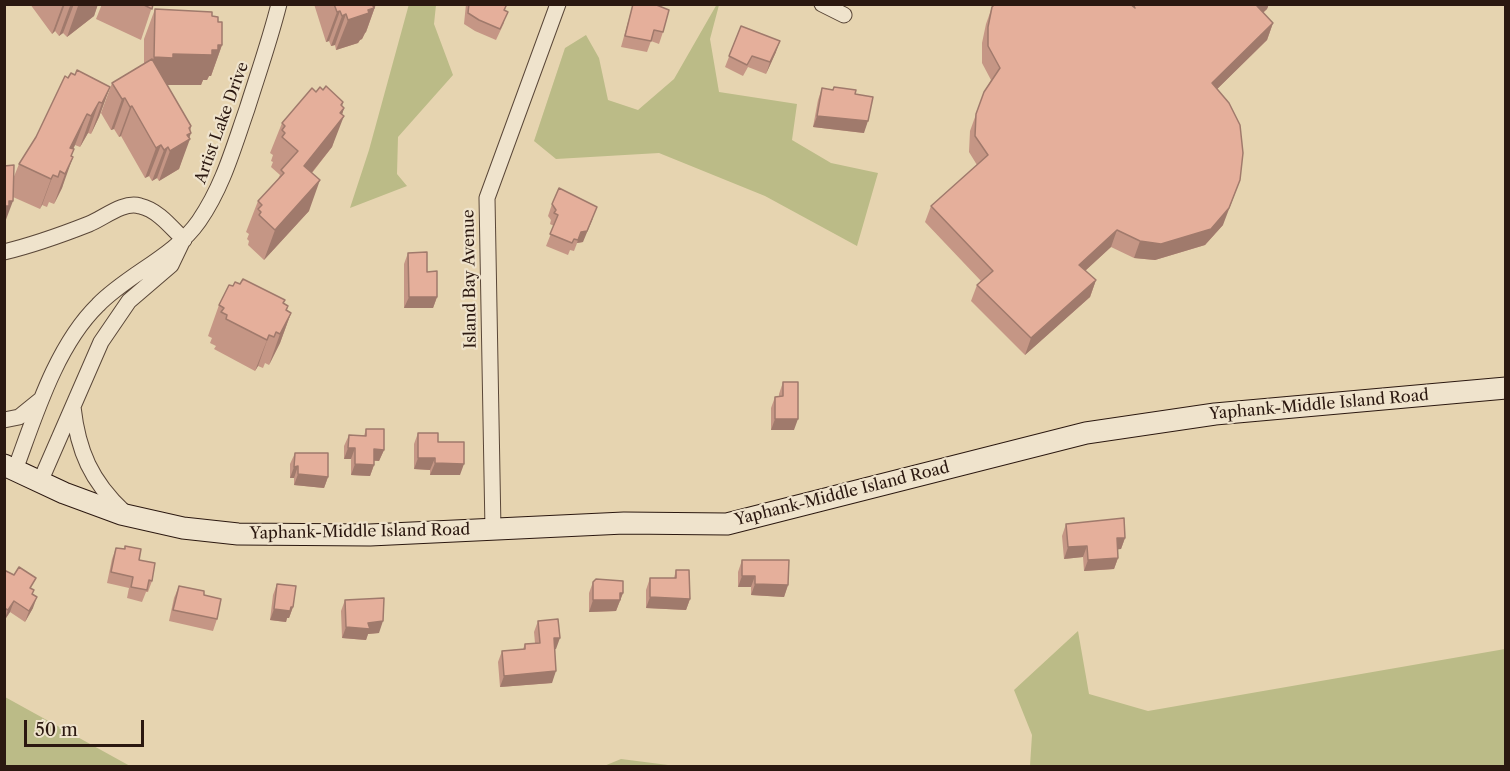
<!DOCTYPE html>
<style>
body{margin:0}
#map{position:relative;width:1510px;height:771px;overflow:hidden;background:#e6d4b0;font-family:"Libre Caslon Text",serif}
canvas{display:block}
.frame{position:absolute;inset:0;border:6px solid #2b1810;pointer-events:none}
.scale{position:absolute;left:24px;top:720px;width:120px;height:27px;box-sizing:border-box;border:3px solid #2b1810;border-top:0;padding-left:8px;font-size:18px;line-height:21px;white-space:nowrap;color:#2b1810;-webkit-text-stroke:4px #efe3cc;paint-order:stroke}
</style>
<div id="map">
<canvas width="1510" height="771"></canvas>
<div class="frame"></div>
<div class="scale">50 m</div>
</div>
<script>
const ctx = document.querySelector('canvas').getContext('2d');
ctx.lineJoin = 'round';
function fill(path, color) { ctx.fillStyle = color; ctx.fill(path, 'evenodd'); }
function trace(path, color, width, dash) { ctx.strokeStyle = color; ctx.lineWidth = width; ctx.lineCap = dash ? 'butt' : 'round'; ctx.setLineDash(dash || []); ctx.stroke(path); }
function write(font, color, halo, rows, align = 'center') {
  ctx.font = font + ' "Libre Caslon Text",serif'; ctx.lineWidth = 4.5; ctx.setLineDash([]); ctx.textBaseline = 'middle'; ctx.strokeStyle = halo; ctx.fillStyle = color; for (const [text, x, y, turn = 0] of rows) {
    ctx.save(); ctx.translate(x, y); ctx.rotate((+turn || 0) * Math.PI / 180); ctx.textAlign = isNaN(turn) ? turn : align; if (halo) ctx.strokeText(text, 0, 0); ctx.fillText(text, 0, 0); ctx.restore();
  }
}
fill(new Path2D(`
 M 409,4 L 436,5 L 434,24 L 453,75 L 398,137 L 397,174 L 407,186 L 350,208 L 369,150 Z
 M 717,4 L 719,5 L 710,39 L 719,92 L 797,104 L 792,140 L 831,163 L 878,173 L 857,246 L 765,196 L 659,153 L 556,159 L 534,141 L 565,48 L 586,35 L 599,58 L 608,100 L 638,110 L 674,79 Z
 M 1078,631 L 1089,694 L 1148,711 L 1505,649 L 1505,766 L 1030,766 L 1032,735 L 1014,690 Z
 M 5,697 L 130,766 L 5,766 Z
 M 621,759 L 676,766 L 604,766 Z`), '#bbbb87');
const minor = new Path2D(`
 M 822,4 L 844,15
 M 4,252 C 33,245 61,235 89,224 C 104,218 123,201 140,206 C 158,210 171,227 184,240
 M 73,407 C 78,451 91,481 124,512
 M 4,420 L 19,417 L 40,400
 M 15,470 C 35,416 56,346 98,305 C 128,274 174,257 199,221 C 223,186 233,149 247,109 C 258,74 270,40 279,4
 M 40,482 L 101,342 L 129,301 L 171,265 L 182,242
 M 493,530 L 487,198 L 558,4`);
const secondary = new Path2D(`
 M 4,465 L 64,493 L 121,514 L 183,528 L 238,534 L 370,535 L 624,523 L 727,524 L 1086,433 L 1215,414 L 1506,388`);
trace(minor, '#5a4738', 17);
trace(secondary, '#2b1810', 23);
trace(minor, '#efe3cc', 15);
trace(secondary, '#efe3cc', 21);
fill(new Path2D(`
 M 30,4 L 98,4 L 94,16 L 67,37 L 63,33 L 59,36 L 55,31 L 52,34 Z
 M 102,4 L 153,4 L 141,40 L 96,19 Z
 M 314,4 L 376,4 L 366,32 L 365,33 L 362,39 L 360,40 L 358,43 L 336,50 L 335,45 L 331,46 L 329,41 L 326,42 Z
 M 466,4 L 507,4 L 505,10 L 504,23 L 496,40 L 475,31 L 464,24 Z
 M 633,4 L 654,4 L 663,32 L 659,44 L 651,41 L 647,52 L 621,47 Z
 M 995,4 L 1269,4 L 1267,9 L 1263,13 L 1273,23 L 1267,40 L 1217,89 L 1223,225 L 1205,245 L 1155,260 L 1134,258 L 1111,247 L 1085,271 L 1096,280 L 1090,297 L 1025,355 L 971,301 L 977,285 L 981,281 L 925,222 L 931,206 L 977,165 L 969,152 L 970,131 L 984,92 L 991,80 L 982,63 L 982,43 L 986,24 L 992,7 Z
 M 155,9 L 212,16 L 218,22 L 222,45 L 211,76 L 209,76 L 207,80 L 203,80 L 201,85 L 167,85 L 191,126 L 189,138 L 179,169 L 159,181 L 157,178 L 152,181 L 149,176 L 145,178 L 121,136 L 119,137 L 114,129 L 111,130 L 101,113 L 112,83 L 144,64 L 144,39 Z
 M 741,26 L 776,52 L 766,74 L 748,67 L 743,76 L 725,67 Z
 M 68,78 L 110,87 L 99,117 L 91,134 L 88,133 L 80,147 L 75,145 L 73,149 L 62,188 L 54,204 L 49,202 L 47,207 L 42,205 L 40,209 L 13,197 L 13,179 L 19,164 L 36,137 Z
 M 822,88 L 855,94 L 864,133 L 813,127 L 818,100 Z
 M 323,90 L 343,102 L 342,106 L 344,108 L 332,147 L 312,173 L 309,211 L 264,260 L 248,245 L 249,241 L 247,239 L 249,234 L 246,232 L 258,201 L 278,179 L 280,175 L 271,167 L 273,162 L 271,161 L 273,155 L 270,153 L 282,123 L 316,92 Z
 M 552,204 L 583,242 L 577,243 L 574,251 L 570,250 L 568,255 L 546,246 L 554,226 L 550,224 L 551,220 L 548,216 Z
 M 408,253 L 427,272 L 437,297 L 433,308 L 404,308 L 404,264 Z
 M 240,284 L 288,306 L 287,310 L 291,313 L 280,343 L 269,365 L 265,363 L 263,368 L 258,366 L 255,371 L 214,349 L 216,346 L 210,343 L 212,338 L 208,336 L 219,305 L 233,286 Z
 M 783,382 L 794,430 L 771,430 L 771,408 L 775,397 L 779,397 L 779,394 Z
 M 366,429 L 384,450 L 379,461 L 374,461 L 374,465 L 370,476 L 351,475 L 351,459 L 344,459 L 344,446 L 349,435 L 364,436 Z
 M 418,433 L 438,442 L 460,475 L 430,475 L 430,470 L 414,469 L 414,444 Z
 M 295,453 L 328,477 L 324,488 L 294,485 L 294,478 L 290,478 L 290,464 Z
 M 1066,524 L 1125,538 L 1121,549 L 1118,549 L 1118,558 L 1114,569 L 1084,571 L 1083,557 L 1064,559 L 1062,536 Z
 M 125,546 L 139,560 L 152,581 L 148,592 L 146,592 L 142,602 L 127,598 L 129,588 L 107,583 L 112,559 L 116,548 L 124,549 Z
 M 742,560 L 788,585 L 784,597 L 751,595 L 751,587 L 738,587 L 738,572 Z
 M 4,570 L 32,589 L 33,608 L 25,622 L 10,612 L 4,621 Z
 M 676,570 L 690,599 L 686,610 L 646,608 L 646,590 L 650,578 L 674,578 Z
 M 593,582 L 623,593 L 616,611 L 589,612 L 589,593 Z
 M 277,584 L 293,607 L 289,618 L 287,618 L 286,622 L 270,620 L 273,595 Z
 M 179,586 L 204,595 L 217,619 L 213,631 L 169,621 L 174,598 Z
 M 345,600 L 379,633 L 368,634 L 366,640 L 342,638 L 341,611 Z
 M 538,621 L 556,649 L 555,649 L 552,683 L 500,687 L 498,662 L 502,651 L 523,649 L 525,644 L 535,643 L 534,632 Z`), '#c59685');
fill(new Path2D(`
 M 63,4 L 65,4 L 55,31 L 52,34 Z
 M 71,4 L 74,4 L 63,33 L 59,36 L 70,6 Z
 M 80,4 L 98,4 L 94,16 L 67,37 L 78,6 Z
 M 372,4 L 376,4 L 366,32 L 365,33 L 362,39 L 360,40 L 358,43 L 336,50 L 348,20 Z
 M 1259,4 L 1269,4 L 1267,9 L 1251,23 L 1257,6 Z
 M 340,11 L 329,41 L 326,42 L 337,12 Z
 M 346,14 L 335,45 L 331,46 L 342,16 Z
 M 1273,23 L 1267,40 L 1206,100 L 1212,83 Z
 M 780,41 L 776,52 L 766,74 L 770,62 Z
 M 218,45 L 222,45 L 211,76 L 209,76 L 207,80 L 203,80 L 201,85 L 164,85 L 143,88 L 154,57 Z
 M 110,87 L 99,117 L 91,134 L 102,103 Z
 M 125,98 L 114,129 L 111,130 L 122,99 Z
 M 99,102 L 88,133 L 80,147 L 91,116 Z
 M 343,102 L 334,129 L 340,113 L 344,108 L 340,121 L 344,116 L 332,147 L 293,196 L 304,166 Z
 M 132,106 L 121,136 L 119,137 L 130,107 Z
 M 87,114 L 75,145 L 62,172 L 70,148 Z
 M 817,116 L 868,121 L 864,133 L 813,127 Z
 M 191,126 L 189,134 L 191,133 L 189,139 L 190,139 L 179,169 L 159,181 L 170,151 L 189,128 Z
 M 161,145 L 149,176 L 145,178 L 156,148 Z
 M 168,147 L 157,178 L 152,181 L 164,150 Z
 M 73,157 L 62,188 L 54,204 L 65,174 Z
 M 53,175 L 42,205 L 40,209 L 51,179 Z
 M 320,180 L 309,211 L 264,260 L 275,230 Z
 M 1240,180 L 1223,225 L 1205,245 L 1155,260 L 1134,258 L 1140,241 Z
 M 9,201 L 13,201 L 4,225 L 4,206 Z
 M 593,218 L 583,242 L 577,243 L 574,251 L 581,232 Z
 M 1117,230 L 1111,247 L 1073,282 L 1079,265 Z
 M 1096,280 L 1090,297 L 1025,355 L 1031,338 Z
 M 409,297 L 437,297 L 433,308 L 404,308 Z
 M 291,313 L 280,343 L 269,365 L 280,334 Z
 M 269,335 L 258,366 L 255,371 L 267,340 Z
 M 775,419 L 798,419 L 794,430 L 771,430 Z
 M 348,448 L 355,448 L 351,459 L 344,459 Z
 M 374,449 L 384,450 L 379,461 L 370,460 Z
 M 418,458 L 435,458 L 430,470 L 414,469 Z
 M 435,463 L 464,464 L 460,475 L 430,475 Z
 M 355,464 L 374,465 L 370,476 L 351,475 Z
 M 298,466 L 294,478 L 290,478 L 294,467 Z
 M 298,474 L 328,477 L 324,488 L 294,485 Z
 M 1117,538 L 1125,538 L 1121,549 L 1113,550 Z
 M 1087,546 L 1083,557 L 1064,559 L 1068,547 Z
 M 1118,558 L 1114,569 L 1084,571 L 1088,560 Z
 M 742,576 L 755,576 L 751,587 L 738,587 Z
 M 755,584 L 788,585 L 784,597 L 751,595 Z
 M 620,593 L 623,593 L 616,611 L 589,612 L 593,600 Z
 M 37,597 L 33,608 L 25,622 L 29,611 Z
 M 650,597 L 690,599 L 686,610 L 646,608 Z
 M 14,601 L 10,612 L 4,621 L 8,610 Z
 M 291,607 L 293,607 L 289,618 L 287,618 L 286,622 L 270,620 L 274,609 Z
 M 383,621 L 379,633 L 368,634 L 366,640 L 342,638 L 346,627 L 368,623 Z
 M 554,638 L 560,638 L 556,649 L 550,650 Z
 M 556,671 L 552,683 L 500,687 L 504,676 Z`), '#a07a6c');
const building = new Path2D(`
 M 142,4 L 153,4 L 152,9 Z
 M 334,4 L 372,4 L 374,8 L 368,10 L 369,13 L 348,20 L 346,14 L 342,16 L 340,11 L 337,12 Z
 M 469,4 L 507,4 L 504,10 L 508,12 L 500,29 L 479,20 L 468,13 Z
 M 633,4 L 654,4 L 669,10 L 663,32 L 654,30 L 651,41 L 625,36 Z
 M 995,4 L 1130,4 L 1135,8 L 1133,4 L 1259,4 L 1257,6 L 1273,23 L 1212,83 L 1229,103 L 1240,125 L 1243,153 L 1240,180 L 1229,208 L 1211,229 L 1161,244 L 1140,241 L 1117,230 L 1079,265 L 1096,280 L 1031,338 L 977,285 L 993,271 L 931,206 L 988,155 L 975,136 L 976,114 L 984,92 L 1000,68 L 988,46 L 988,27 L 992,7 Z
 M 155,9 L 212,12 L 212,16 L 218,17 L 218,22 L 222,22 L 222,45 L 218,45 L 218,50 L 212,50 L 212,55 L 173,54 L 173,58 L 154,57 Z
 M 741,26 L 780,41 L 770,62 L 752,56 L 747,65 L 729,56 Z
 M 152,59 L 191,126 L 189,128 L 191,133 L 187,135 L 190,139 L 170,151 L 168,147 L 164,150 L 161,145 L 156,148 L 132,106 L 130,107 L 125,98 L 122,99 L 112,83 Z
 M 77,70 L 110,87 L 102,103 L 99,102 L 91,116 L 87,114 L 70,148 L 74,149 L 71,156 L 73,157 L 65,174 L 60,171 L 58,177 L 53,175 L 51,179 L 19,164 L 36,137 L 65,76 L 68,78 L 71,73 L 75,75 Z
 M 326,86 L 343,102 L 341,105 L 344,108 L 340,113 L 344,116 L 304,166 L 320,180 L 275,230 L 259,215 L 261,212 L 258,209 L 262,205 L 258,201 L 284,173 L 281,170 L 298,151 L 282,137 L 285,133 L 282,130 L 285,126 L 282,123 L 312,88 L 316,92 L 320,87 L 323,90 Z
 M 834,87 L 856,90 L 855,94 L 873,97 L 868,121 L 817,116 L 822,88 L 833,90 Z
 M 14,165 L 13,201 L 9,201 L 9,206 L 4,206 L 4,166 Z
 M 559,188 L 597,207 L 587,231 L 581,232 L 578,240 L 574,239 L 572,243 L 550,234 L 558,215 L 554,213 L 556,210 L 552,204 Z
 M 427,252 L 427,272 L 437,271 L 437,297 L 409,297 L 408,253 Z
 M 243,279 L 285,300 L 283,303 L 288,306 L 286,310 L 291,313 L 280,334 L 276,332 L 274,337 L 269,335 L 267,340 L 226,319 L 227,315 L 221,312 L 224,308 L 219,305 L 229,285 L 233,286 L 235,282 L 240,284 Z
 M 783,382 L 798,382 L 798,419 L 775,419 L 775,397 L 783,396 Z
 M 366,429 L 384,429 L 384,450 L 374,449 L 374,465 L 355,464 L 355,448 L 348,448 L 349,435 L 366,436 Z
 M 418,433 L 438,433 L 438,442 L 464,442 L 464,464 L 435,463 L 435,458 L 418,458 Z
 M 295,453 L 328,453 L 328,477 L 298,474 L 298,466 L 294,467 Z
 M 1124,518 L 1125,538 L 1117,538 L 1118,558 L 1088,560 L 1087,546 L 1068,547 L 1066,524 Z
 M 125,546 L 141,549 L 139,560 L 155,563 L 152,581 L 149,580 L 147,590 L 131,587 L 133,577 L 111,572 L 116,548 L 125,549 Z
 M 742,560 L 789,560 L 788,585 L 755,584 L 755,576 L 742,576 Z
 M 19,567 L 36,578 L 30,588 L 34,590 L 32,594 L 37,597 L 29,611 L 14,601 L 8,610 L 4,608 L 4,570 L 14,575 Z
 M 676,570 L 689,570 L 690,599 L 650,597 L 650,578 L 676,578 Z
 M 596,579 L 623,581 L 623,593 L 620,593 L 620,600 L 593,600 L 593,582 Z
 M 277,584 L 296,586 L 293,607 L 291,607 L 290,611 L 274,609 Z
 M 179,586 L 204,591 L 204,595 L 221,599 L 217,619 L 173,610 Z
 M 384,598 L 383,621 L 368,623 L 370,629 L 346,627 L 345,600 Z
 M 558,619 L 560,638 L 554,638 L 556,671 L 504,676 L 502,651 L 525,649 L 525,644 L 540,643 L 538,621 Z`);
fill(building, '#e5af9b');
trace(building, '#a07a6c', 1.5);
write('16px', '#2b1810', '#efe3cc', [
 ["Artist Lake Drive",222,123,-70],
 ["Island Bay Avenue",470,279,-91],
 ["Yaphank-Middle Island Road",1319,405,-5],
 ["Yaphank-Middle Island Road",842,494,-14],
 ["Yaphank-Middle Island Road",360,532,-1]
]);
</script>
